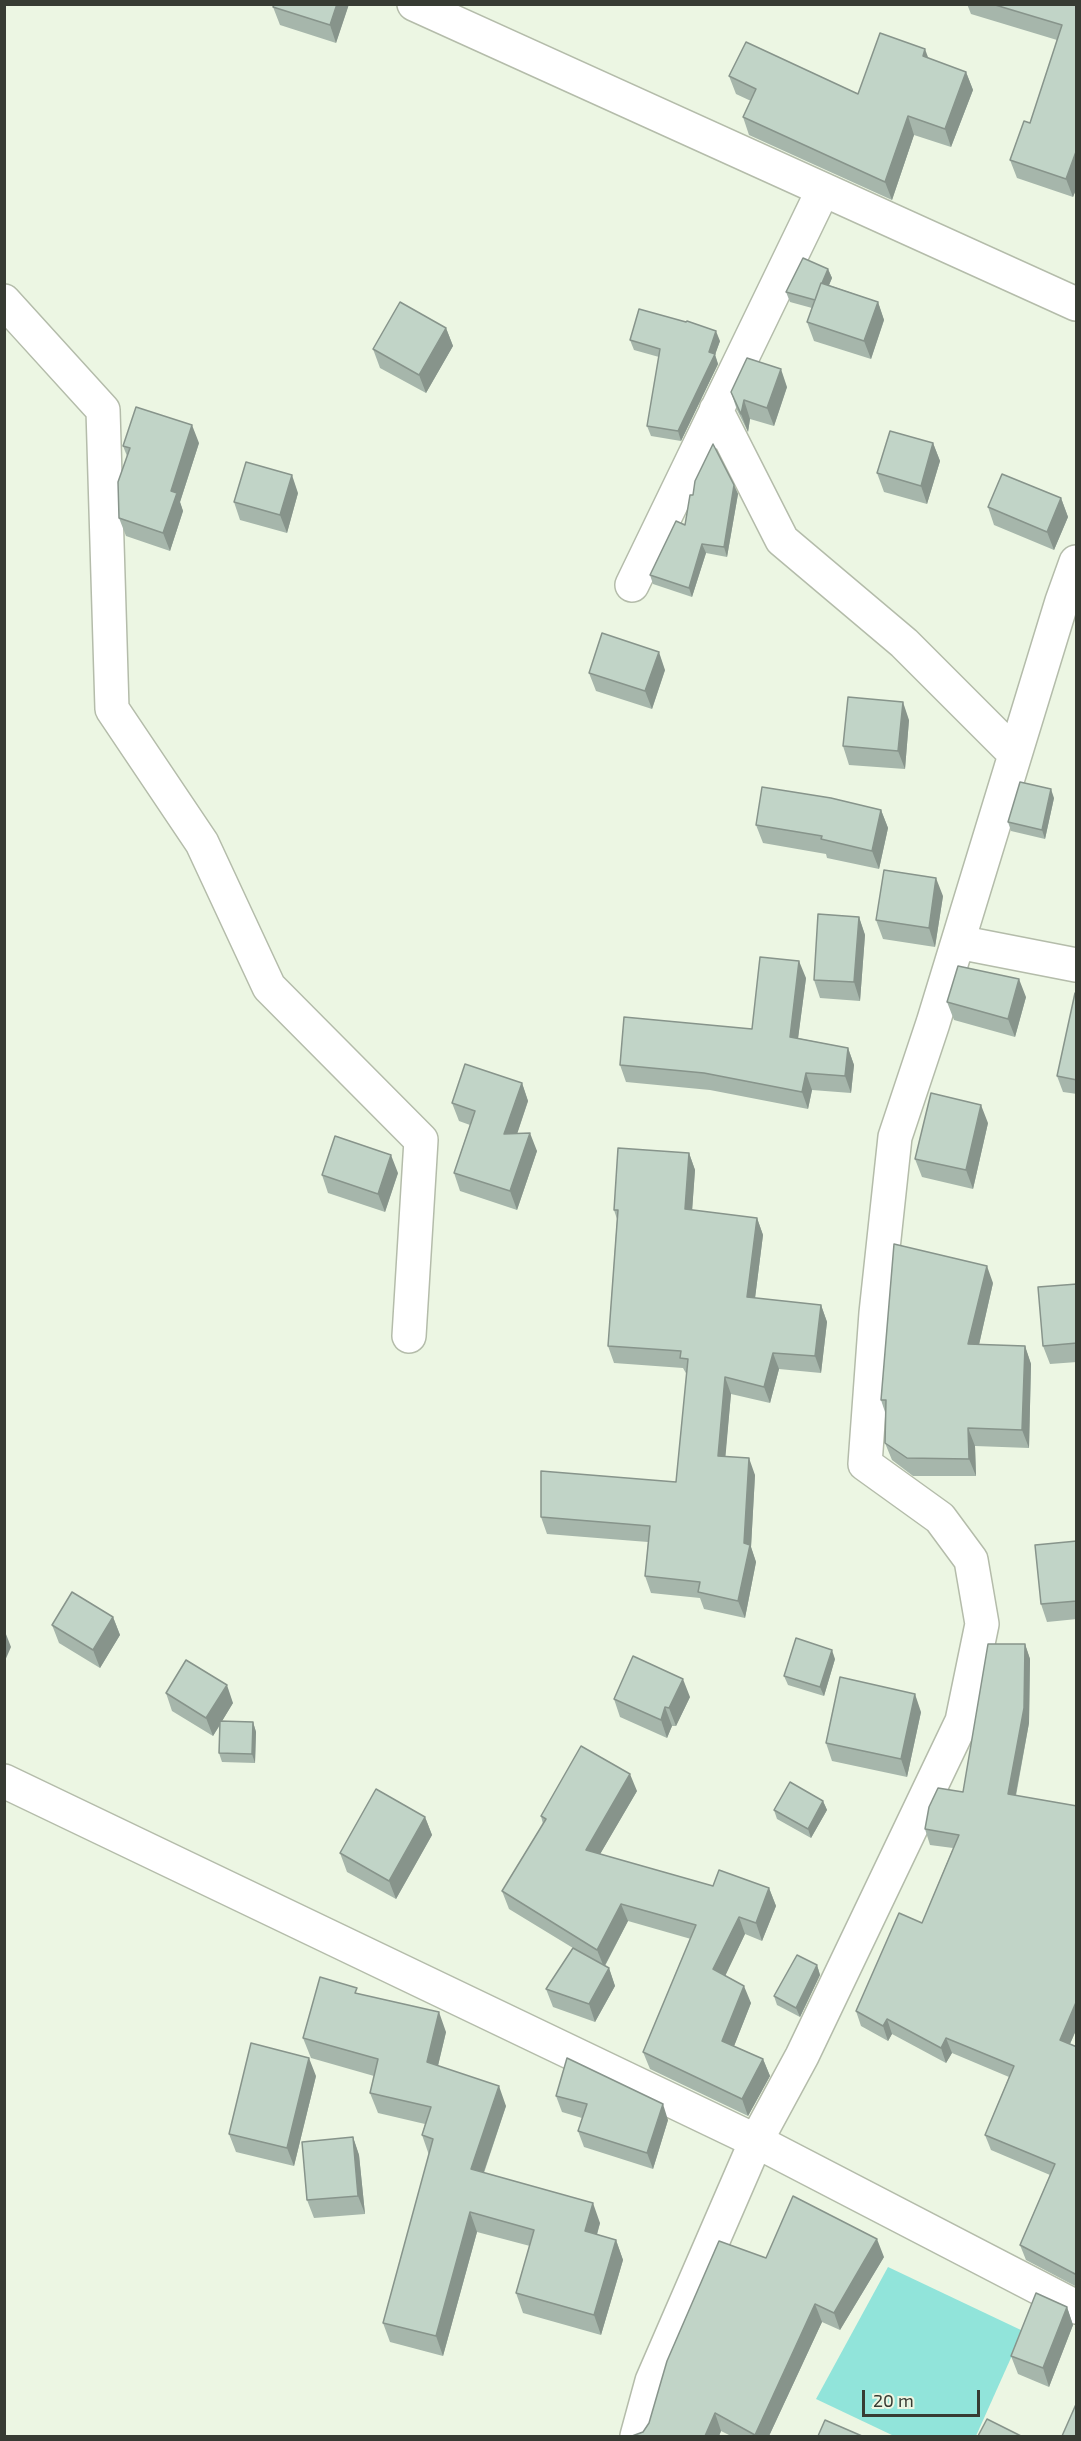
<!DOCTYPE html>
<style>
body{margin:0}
#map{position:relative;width:1081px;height:2441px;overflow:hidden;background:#ecf6e3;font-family:"Exo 2",sans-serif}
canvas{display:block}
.frame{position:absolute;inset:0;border:6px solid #373b33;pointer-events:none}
.scale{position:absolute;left:862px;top:2390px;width:118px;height:27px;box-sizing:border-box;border:3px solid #373b33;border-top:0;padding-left:8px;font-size:18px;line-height:21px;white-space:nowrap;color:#373b33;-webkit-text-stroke:4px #ecf6e3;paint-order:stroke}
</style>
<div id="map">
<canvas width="1081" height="2441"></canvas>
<div class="frame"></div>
<div class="scale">20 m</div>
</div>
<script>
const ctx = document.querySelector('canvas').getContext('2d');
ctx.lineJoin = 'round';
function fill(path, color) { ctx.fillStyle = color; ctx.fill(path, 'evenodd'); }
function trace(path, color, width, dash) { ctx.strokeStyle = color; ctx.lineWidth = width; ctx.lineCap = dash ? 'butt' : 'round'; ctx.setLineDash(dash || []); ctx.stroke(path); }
fill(new Path2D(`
 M 888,2267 L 1023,2331 L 976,2436 L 894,2436 L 816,2399 Z`), '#91e4da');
const minor = new Path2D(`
 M 414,4 L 1076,304
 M 4,301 L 103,410 L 112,709 L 202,843 L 269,987 L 421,1140 L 409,1336
 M 716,410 L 782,540 L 904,643 L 1015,754
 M 632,585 L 823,190
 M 958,942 L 1076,965
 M 4,1781 L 756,2141 L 1076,2307
 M 637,2436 L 652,2381 L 756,2141 L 802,2056 L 962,1721 L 982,1624 L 971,1560 L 940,1518 L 865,1464 L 876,1313 L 895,1137 L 933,1023 L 1062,601 L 1076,562`);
trace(minor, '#b4bcaa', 36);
trace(minor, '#fff', 33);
fill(new Path2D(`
 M 274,4 L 349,4 L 336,43 L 280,25 L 273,7 Z
 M 967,4 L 1077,4 L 1077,187 L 1073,197 L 1017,178 L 1010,160 L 1030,123 L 1057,40 L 971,14 Z
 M 966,72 L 973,90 L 951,147 L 914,135 L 892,200 L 749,135 L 743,117 L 751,101 L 736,94 L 729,76 L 858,94 Z
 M 828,269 L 832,278 L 829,285 L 878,302 L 884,320 L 871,359 L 814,341 L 807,322 L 812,308 L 790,302 L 786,292 Z
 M 446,328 L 453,346 L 426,393 L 380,368 L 373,349 Z
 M 630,340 L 720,341 L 715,354 L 718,364 L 681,441 L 651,436 L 647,426 L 659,357 L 634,350 Z
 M 787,387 L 774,426 L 750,419 L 748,432 L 737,410 L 731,392 Z
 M 199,443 L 180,502 L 183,511 L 170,551 L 126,536 L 119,518 L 127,456 L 123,446 Z
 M 933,443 L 940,461 L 927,504 L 884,492 L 877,473 Z
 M 734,485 L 738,494 L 727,557 L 706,553 L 692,597 L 653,584 L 650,575 L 685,525 L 693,495 Z
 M 298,493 L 287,533 L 240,520 L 234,502 Z
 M 1061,498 L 1068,517 L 1054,550 L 994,525 L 988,507 Z
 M 665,670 L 652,709 L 596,691 L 589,673 Z
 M 909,720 L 905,769 L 849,765 L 843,746 Z
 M 1054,798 L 1045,839 L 1011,831 L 1008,822 Z
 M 881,810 L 888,828 L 879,869 L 827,858 L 826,854 L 763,843 L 756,825 Z
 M 943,896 L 935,947 L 883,939 L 876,920 Z
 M 859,917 L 865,935 L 860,1001 L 820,998 L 814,980 Z
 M 806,978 L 798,1038 L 848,1048 L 854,1065 L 851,1093 L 812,1090 L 808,1109 L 710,1090 L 626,1082 L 620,1065 L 752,1029 Z
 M 1077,993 L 1077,1094 L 1063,1092 L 1057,1076 Z
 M 1026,997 L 1015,1037 L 954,1020 L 947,1002 Z
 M 522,1083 L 528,1101 L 517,1134 L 537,1151 L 517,1210 L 460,1191 L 454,1173 L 470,1125 L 459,1121 L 452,1103 Z
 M 988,1123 L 973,1189 L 922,1177 L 915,1159 Z
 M 689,1153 L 695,1170 L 692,1210 L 757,1218 L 763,1235 L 755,1298 L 821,1305 L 827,1322 L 821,1373 L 779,1369 L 770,1403 L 731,1394 L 725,1456 L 755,1475 L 751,1547 L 756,1562 L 745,1618 L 704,1609 L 700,1598 L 651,1593 L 645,1576 L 648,1542 L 547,1534 L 541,1517 L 676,1482 L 687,1375 L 683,1368 L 614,1363 L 608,1346 L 617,1219 L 614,1210 Z
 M 398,1173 L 385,1212 L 328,1193 L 322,1175 Z
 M 993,1283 L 979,1345 L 1025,1346 L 1031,1364 L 1029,1448 L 975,1446 L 976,1476 L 913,1476 L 892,1460 L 885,1443 L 886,1415 L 881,1400 Z
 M 1077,1284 L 1077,1362 L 1050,1364 L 1043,1346 Z
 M 1077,1541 L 1077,1619 L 1047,1622 L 1041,1604 Z
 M 113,1617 L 120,1635 L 100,1668 L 59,1643 L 52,1625 Z
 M 1025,1644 L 1030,1659 L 1029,1723 L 1016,1796 L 1077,1806 L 1077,2028 L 1070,2044 L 1077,2047 L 1077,2287 L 1026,2260 L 1020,2245 L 1050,2175 L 991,2150 L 985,2135 L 1009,2077 L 952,2053 L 946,2063 L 892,2034 L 888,2041 L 861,2026 L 856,2011 L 922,1923 L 953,1848 L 930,1845 L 925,1829 L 963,1792 Z
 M 835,1659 L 824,1696 L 788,1685 L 784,1676 Z
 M 166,1693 L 233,1703 L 222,1721 L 253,1722 L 256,1732 L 255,1763 L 222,1762 L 219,1753 L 220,1725 L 213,1736 L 172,1711 Z
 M 690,1697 L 676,1726 L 672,1726 L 667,1738 L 620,1717 L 614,1699 Z
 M 921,1712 L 907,1777 L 832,1761 L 826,1743 Z
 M 637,1791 L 600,1854 L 713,1886 L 769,1888 L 776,1906 L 762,1941 L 745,1934 L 725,1975 L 751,2003 L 734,2046 L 763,2059 L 770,2076 L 748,2116 L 650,2069 L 643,2052 L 691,1939 L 628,1921 L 605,1966 L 609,1968 L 615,1986 L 595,2022 L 553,2007 L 546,1989 L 573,1948 L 509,1909 L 502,1891 L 543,1824 L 541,1816 Z
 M 823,1801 L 827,1810 L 811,1838 L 777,1819 L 774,1810 Z
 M 425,1817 L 432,1835 L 396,1899 L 347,1872 L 340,1853 Z
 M 817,1965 L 820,1975 L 800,2017 L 777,2005 L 774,1996 Z
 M 359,1994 L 446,2032 L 438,2066 L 506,2106 L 484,2173 L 600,2223 L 597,2235 L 616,2240 L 623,2260 L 601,2335 L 523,2313 L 516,2293 L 530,2246 L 477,2232 L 443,2356 L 390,2342 L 383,2323 L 429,2155 L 422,2135 L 425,2124 L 378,2113 L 370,2093 L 374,2076 L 311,2058 L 303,2038 Z
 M 316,2076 L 294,2166 L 236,2152 L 229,2134 Z
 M 556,2096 L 668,2120 L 653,2169 L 584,2147 L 578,2131 L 582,2118 L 562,2112 Z
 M 353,2137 L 359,2155 L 365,2214 L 314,2218 L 307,2200 Z
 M 884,2257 L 840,2330 L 822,2322 L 769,2436 L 731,2436 L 721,2431 L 719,2436 L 632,2436 L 643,2432 L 766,2258 Z
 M 1067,2307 L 1073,2325 L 1049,2387 L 1018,2374 L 1011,2356 Z`), '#a6b6ab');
fill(new Path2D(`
 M 337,4 L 349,4 L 336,43 L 330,25 Z
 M 925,49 L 932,68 L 923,56 Z
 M 966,72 L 973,90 L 951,147 L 945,129 Z
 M 908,116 L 914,135 L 892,200 L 885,182 Z
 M 1077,149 L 1077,187 L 1073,197 L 1066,179 Z
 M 828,269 L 832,278 L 819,309 L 815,300 Z
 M 878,302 L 884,320 L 871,359 L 864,341 Z
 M 446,328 L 453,346 L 426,393 L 419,375 Z
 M 716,331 L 720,341 L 715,355 L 718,364 L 681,441 L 678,431 Z
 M 781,369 L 787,387 L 774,426 L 767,408 Z
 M 744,400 L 750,419 L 748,432 L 741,414 Z
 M 192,425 L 199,443 L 180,502 L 183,511 L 170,551 L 163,533 L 171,491 Z
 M 933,443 L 940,461 L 927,504 L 921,486 Z
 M 292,475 L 298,493 L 287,533 L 280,515 Z
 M 734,485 L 738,494 L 727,557 L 724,547 Z
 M 1061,498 L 1068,517 L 1054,550 L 1047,532 Z
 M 702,544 L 706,553 L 692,597 L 689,588 Z
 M 659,652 L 665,670 L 652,709 L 645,691 Z
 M 903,702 L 909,720 L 905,769 L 898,751 Z
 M 1051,789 L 1054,798 L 1045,839 L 1042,830 Z
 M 881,810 L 888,828 L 879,869 L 872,851 Z
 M 936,878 L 943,896 L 935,947 L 929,928 Z
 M 859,917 L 865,935 L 860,1001 L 854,982 Z
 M 799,961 L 806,978 L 796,1054 L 790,1037 Z
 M 1019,979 L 1026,997 L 1015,1037 L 1008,1019 Z
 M 848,1048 L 854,1065 L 851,1093 L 845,1076 Z
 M 806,1073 L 812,1090 L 808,1109 L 802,1092 Z
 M 522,1083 L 528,1101 L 511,1152 L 504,1134 Z
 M 981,1105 L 988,1123 L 973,1189 L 966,1170 Z
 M 530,1133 L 537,1151 L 517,1210 L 510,1191 Z
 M 689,1153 L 695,1170 L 691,1226 L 685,1209 Z
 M 391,1155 L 398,1173 L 385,1212 L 378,1194 Z
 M 757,1218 L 763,1235 L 753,1314 L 747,1297 Z
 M 987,1266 L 993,1283 L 975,1362 L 968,1344 Z
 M 821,1305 L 827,1322 L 821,1373 L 815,1356 Z
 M 1025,1346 L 1031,1364 L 1029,1448 L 1022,1430 Z
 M 773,1353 L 779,1369 L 770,1403 L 764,1387 Z
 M 725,1377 L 731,1394 L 724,1473 L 718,1456 Z
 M 968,1428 L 975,1446 L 976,1476 L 969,1459 Z
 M 749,1458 L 755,1475 L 751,1547 L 756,1562 L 745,1618 L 738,1601 L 744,1543 Z
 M 113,1617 L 120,1635 L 100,1668 L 93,1650 Z
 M 4,1629 L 11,1647 L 4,1663 Z
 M 1025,1644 L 1030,1659 L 1029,1723 L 1013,1809 L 1008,1794 Z
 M 832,1650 L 835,1659 L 824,1696 L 820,1687 Z
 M 683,1679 L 690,1697 L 676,1726 L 669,1708 Z
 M 227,1685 L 233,1703 L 213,1736 L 206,1718 Z
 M 915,1694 L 921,1712 L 907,1777 L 901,1759 Z
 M 665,1707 L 672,1726 L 667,1738 L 661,1720 Z
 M 253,1722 L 256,1732 L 255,1763 L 252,1754 Z
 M 630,1774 L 637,1791 L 592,1868 L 586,1850 Z
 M 823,1801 L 827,1810 L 811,1838 L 808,1829 Z
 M 425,1817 L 432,1835 L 396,1899 L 389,1881 Z
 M 769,1888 L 776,1906 L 762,1941 L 756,1923 Z
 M 621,1904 L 628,1921 L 604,1967 L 597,1950 Z
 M 739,1917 L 745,1934 L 720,1987 L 713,1969 Z
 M 817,1965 L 820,1975 L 800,2017 L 796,2008 Z
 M 609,1968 L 615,1986 L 595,2022 L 589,2004 Z
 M 744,1986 L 751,2003 L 729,2059 L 722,2041 Z
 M 1077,2000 L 1077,2028 L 1065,2055 L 1060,2040 Z
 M 439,2012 L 446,2032 L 434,2082 L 427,2062 Z
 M 887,2019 L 892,2034 L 888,2041 L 883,2026 Z
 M 946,2038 L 952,2053 L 946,2063 L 941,2048 Z
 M 309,2058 L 316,2076 L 294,2166 L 287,2148 Z
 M 763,2059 L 770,2076 L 748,2116 L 742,2099 Z
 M 499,2086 L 506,2106 L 478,2189 L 471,2169 Z
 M 663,2104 L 668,2120 L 653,2169 L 647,2153 Z
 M 353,2137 L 359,2155 L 365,2214 L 358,2196 Z
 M 593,2203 L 600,2223 L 592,2251 L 585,2231 Z
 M 470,2212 L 477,2232 L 443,2356 L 436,2336 Z
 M 877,2239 L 884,2257 L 840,2330 L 834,2313 Z
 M 616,2240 L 623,2260 L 601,2335 L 594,2315 Z
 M 815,2304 L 822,2322 L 769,2436 L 755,2436 L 755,2435 Z
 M 1067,2307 L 1073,2325 L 1049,2387 L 1043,2368 Z
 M 715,2413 L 721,2431 L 719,2436 L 705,2436 Z`), '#87948b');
const building = new Path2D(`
 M 274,4 L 337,4 L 330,25 L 273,7 Z
 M 992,4 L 1077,4 L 1077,149 L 1066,179 L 1010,160 L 1024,121 L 1030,123 L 1062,25 Z
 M 880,33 L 925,49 L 923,56 L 966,72 L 945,129 L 908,116 L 885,182 L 743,117 L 756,89 L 729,76 L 746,42 L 858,94 Z
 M 803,258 L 828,269 L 822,283 L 821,283 L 815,300 L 786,292 Z
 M 821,283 L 878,302 L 864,341 L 807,322 Z
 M 400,302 L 446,328 L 419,375 L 373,349 Z
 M 639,309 L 686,322 L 687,321 L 716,331 L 709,352 L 715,354 L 678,431 L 647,426 L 660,349 L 630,340 Z
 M 747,358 L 781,369 L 767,408 L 744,400 L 741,414 L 731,392 Z
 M 136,407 L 192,425 L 171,491 L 177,493 L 163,533 L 119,518 L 118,482 L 130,448 L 123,446 Z
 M 890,431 L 933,443 L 921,486 L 877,473 Z
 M 713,444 L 734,485 L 724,547 L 702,544 L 689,588 L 650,575 L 676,521 L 685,525 L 690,495 L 693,495 L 695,481 Z
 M 246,462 L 292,475 L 280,515 L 234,502 Z
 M 1002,474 L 1061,498 L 1047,532 L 988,507 Z
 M 602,633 L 659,652 L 645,691 L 589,673 Z
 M 848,697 L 903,702 L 898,751 L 843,746 Z
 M 1020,782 L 1051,789 L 1042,830 L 1008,822 Z
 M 762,787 L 831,798 L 881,810 L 872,851 L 821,839 L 822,836 L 756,825 Z
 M 884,870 L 936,878 L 929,928 L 876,920 Z
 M 818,914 L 859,917 L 854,982 L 814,980 Z
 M 760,957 L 799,961 L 790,1037 L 848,1048 L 845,1076 L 806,1073 L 802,1092 L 704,1073 L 620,1065 L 624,1017 L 752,1029 Z
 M 958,966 L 1019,979 L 1008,1019 L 947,1002 Z
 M 1075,993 L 1077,993 L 1077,1080 L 1057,1076 Z
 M 465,1064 L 522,1083 L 504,1134 L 530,1133 L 510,1191 L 454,1173 L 475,1111 L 452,1103 Z
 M 931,1093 L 981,1105 L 966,1170 L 915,1159 Z
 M 335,1136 L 391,1155 L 378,1194 L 322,1175 Z
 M 618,1148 L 689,1153 L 685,1209 L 757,1218 L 747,1297 L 821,1305 L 815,1356 L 773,1353 L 764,1387 L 725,1377 L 718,1456 L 749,1458 L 744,1543 L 750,1545 L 738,1601 L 698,1592 L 700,1582 L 645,1576 L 650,1526 L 541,1517 L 541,1471 L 676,1482 L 688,1359 L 680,1358 L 681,1351 L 608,1346 L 618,1210 L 614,1210 Z
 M 894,1244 L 987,1266 L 968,1344 L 1025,1346 L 1022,1430 L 968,1428 L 969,1459 L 907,1458 L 885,1443 L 886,1400 L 881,1400 Z
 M 1077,1284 L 1077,1343 L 1043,1346 L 1038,1287 Z
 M 1077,1541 L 1077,1601 L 1041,1604 L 1035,1545 Z
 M 72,1592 L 113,1617 L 93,1650 L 52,1625 Z
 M 796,1638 L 832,1650 L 820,1687 L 784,1676 Z
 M 988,1644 L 1025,1644 L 1024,1708 L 1008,1794 L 1077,1806 L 1077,2000 L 1060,2040 L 1077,2047 L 1077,2275 L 1020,2245 L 1055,2164 L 985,2135 L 1014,2066 L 946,2038 L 941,2048 L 887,2019 L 883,2026 L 856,2011 L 899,1913 L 922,1923 L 959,1835 L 925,1829 L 929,1807 L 938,1788 L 963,1792 Z
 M 633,1656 L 683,1679 L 669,1708 L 665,1707 L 661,1720 L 614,1699 Z
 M 186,1660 L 227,1685 L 206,1718 L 166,1693 Z
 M 840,1677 L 915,1694 L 901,1759 L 826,1743 Z
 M 220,1721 L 253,1722 L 252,1754 L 219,1753 Z
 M 581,1746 L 630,1774 L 586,1850 L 713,1886 L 719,1870 L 769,1888 L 756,1923 L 739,1917 L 713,1969 L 744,1986 L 722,2041 L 763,2059 L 742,2099 L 643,2052 L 696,1925 L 621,1904 L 597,1950 L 502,1891 L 546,1819 L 541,1816 Z
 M 790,1782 L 823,1801 L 808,1829 L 774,1810 Z
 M 376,1789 L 425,1817 L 389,1881 L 340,1853 Z
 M 573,1948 L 609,1968 L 589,2004 L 546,1989 Z
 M 797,1955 L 817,1965 L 796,2008 L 774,1996 Z
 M 320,1977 L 357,1988 L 355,1993 L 439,2012 L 427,2062 L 499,2086 L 471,2169 L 593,2203 L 585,2231 L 616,2240 L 594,2315 L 516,2293 L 534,2230 L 470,2212 L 436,2336 L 383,2323 L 433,2139 L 422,2135 L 431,2107 L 370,2093 L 378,2059 L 303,2038 Z
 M 251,2043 L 309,2058 L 287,2148 L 229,2134 Z
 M 567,2058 L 663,2104 L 647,2153 L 578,2131 L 587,2104 L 556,2096 Z
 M 353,2137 L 358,2196 L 307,2200 L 302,2142 Z
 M 793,2196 L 877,2239 L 834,2313 L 815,2304 L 755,2435 L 715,2413 L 705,2436 L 632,2436 L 643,2432 L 649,2423 L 667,2361 L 719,2241 L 766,2258 Z
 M 1036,2293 L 1067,2307 L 1043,2368 L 1011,2356 Z
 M 1077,2402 L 1077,2436 L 1062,2436 Z
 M 987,2419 L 1021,2436 L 978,2436 Z
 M 825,2420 L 862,2436 L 818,2436 Z`);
fill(building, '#c1d4c7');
trace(building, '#87948b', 1.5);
</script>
